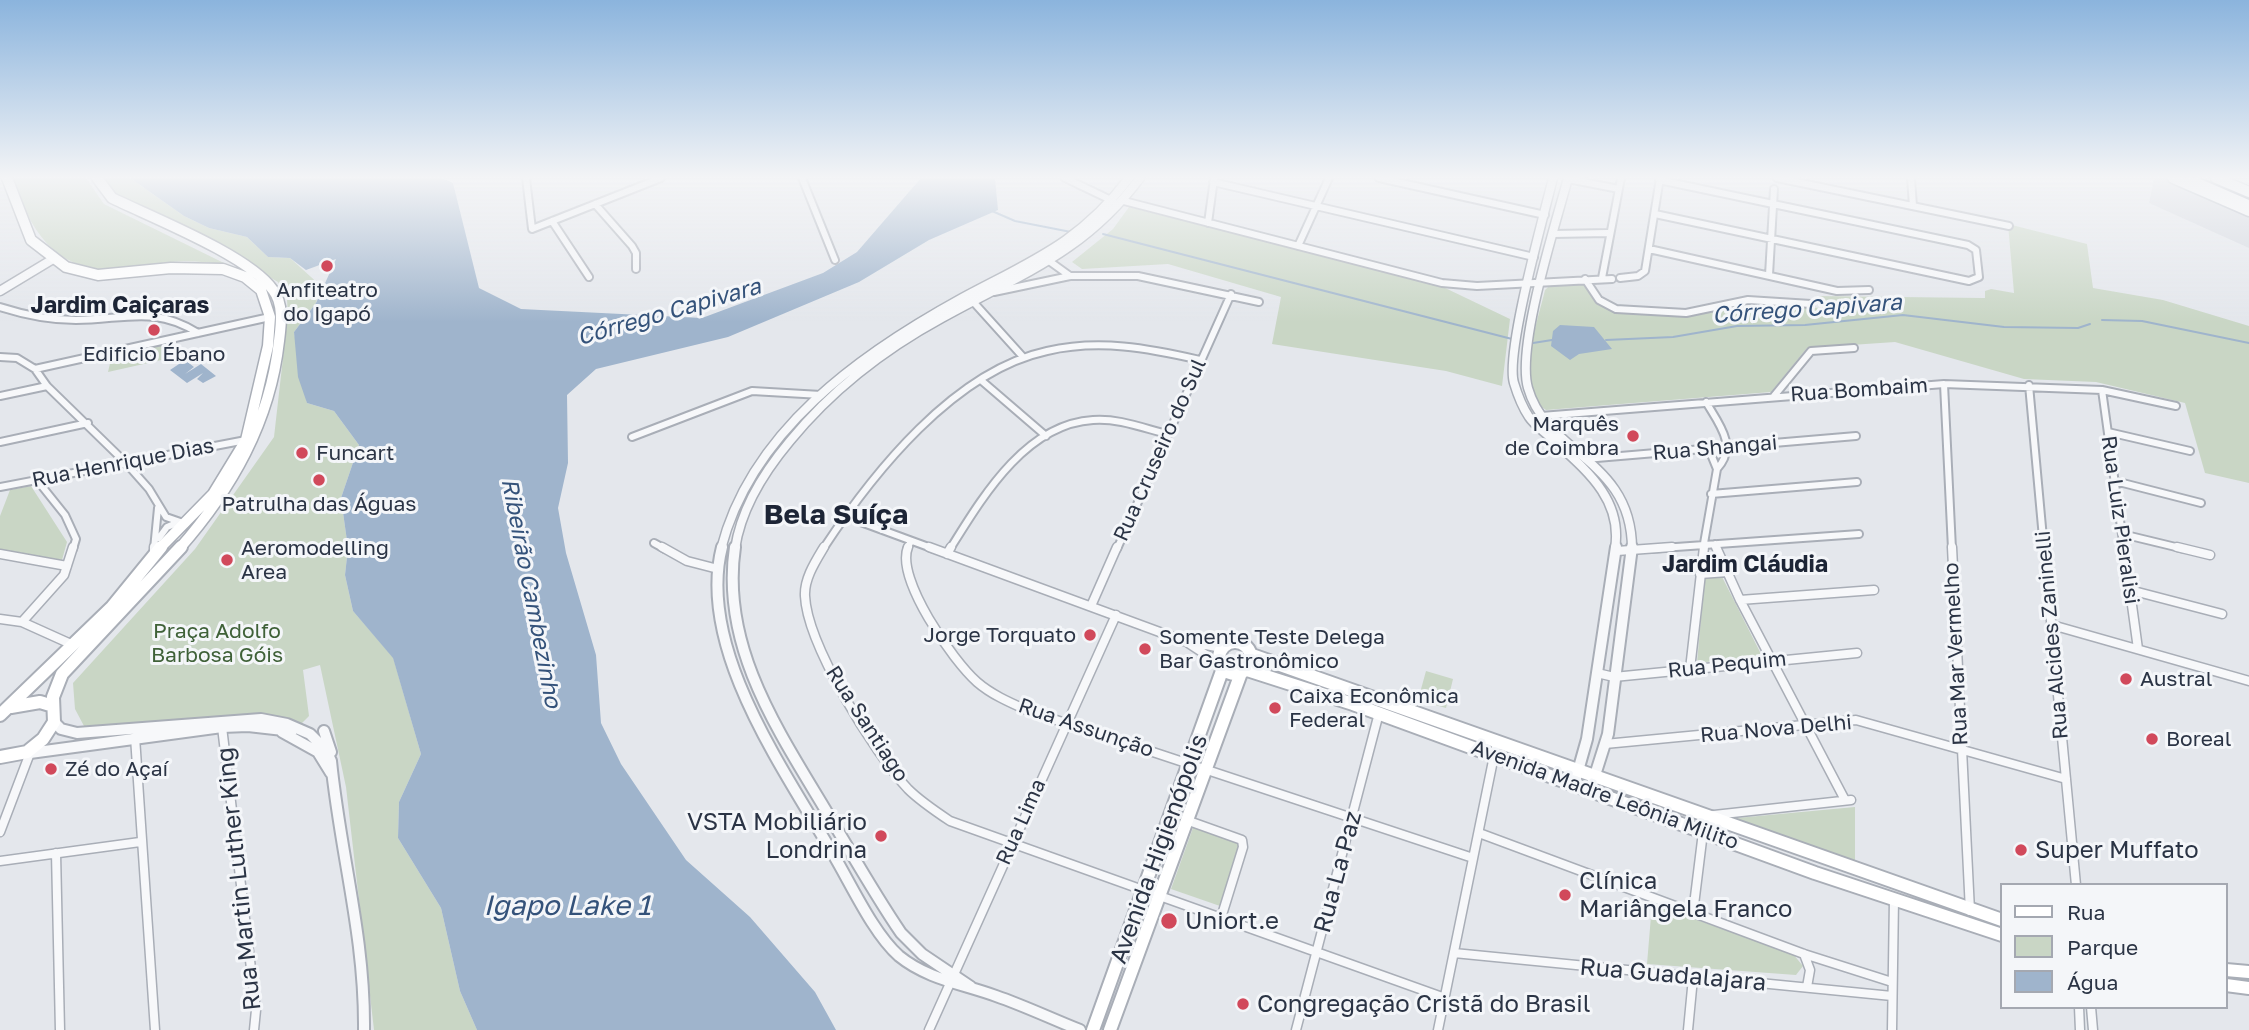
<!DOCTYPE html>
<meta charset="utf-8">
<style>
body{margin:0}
#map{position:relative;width:2249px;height:1030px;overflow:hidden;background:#e4e7ec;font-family:"Golos Text",sans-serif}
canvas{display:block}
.legend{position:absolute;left:2000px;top:883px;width:228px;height:126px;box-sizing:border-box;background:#f4f6f9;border:2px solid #a4a8b1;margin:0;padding:9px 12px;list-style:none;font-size:21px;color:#2b3445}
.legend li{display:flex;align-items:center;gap:14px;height:35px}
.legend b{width:35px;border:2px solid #a4a8b1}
</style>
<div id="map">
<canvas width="2249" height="1030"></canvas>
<ul class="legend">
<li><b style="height:9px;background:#fff"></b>Rua</li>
<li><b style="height:19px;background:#c9d6c5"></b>Parque</li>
<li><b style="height:19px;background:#9fb4cc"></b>Água</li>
</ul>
</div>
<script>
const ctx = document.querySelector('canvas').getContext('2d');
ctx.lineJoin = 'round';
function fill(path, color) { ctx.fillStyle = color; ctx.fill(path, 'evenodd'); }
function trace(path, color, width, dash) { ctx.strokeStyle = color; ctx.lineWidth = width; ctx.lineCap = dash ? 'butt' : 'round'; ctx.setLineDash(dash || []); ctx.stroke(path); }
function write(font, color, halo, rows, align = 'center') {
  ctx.font = font + ' "Golos Text",sans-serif'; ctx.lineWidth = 6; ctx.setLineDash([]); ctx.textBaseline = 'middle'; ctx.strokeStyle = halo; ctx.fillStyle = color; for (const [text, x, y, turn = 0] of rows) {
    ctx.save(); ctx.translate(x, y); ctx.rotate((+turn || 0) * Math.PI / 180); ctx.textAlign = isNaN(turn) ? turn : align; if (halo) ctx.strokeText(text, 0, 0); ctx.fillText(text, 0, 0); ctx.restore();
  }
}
fill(new Path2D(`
 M 2154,178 L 2170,178 L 2249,211 L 2249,248 L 2149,203 Z`), '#d2d6de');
fill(new Path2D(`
 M 13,178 L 86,178 L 104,204 L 226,264 C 208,263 189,260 171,262 C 155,263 139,267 123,269 C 58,275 31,234 13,178 Z
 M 101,178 L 130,178 L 184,216 L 209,228 L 247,237 L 268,257 L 290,258 L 321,286 L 316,303 L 294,332 L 307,403 L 334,411 L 359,445 L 341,498 L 348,548 L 345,575 L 353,611 L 393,657 L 421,754 L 399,802 L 398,838 L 441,908 L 460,991 L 477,1030 L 374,1030 L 346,787 L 320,665 L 303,670 L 309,716 L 300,725 L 261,718 L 84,726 L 75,709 L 73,683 L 195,549 L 274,437 L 288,314 L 287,300 L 278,282 L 203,240 L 117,198 Z
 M 1129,207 L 1441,286 L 1510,319 L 1502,386 L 1446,371 L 1272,344 L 1281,297 L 1168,264 L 1082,269 L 1072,262 L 1113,229 Z
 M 2008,224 L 2087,244 L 2093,288 L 2163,300 L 2249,326 L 2249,483 L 2205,473 L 2185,403 L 2096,382 L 2024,379 L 1895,342 L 1807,348 L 1771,392 L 1546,410 C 1513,388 1538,321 1545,290 L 1551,284 L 1582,283 L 1597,303 L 1619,313 L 1690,316 L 1753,304 L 1822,308 L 1823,302 L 1815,296 L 1985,298 L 1985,291 L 1991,289 L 2014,293 Z
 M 169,343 L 166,359 L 108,372 L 112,355 Z
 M 31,486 L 67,542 L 62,560 L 0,549 L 0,516 L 10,490 Z
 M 1713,559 L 1762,656 L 1697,663 L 1706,562 Z
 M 1426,671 L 1453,679 L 1446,708 L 1418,700 Z
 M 1855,807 L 1855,866 L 1735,820 L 1737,818 Z
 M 1194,825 L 1241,841 L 1220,906 L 1171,889 Z
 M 1652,904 L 1793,954 L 1803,966 L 1796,975 L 1647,964 Z`), '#c9d6c5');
fill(new Path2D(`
 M 130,178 L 442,178 L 453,183 L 479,288 L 521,309 L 702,318 L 823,273 L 857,252 L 921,178 L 995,178 L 998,210 L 929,240 L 859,282 L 728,337 L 596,369 L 567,395 L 568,463 L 558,508 L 566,553 L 596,655 L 601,723 L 621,764 L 686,860 L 750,917 L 815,992 L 836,1030 L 477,1030 L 460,991 L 441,908 L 398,838 L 399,802 L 421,754 L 393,658 L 353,611 L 345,575 L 348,548 L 341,498 L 359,445 L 334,411 L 307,403 L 298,377 L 294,332 L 316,303 L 336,259 L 306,270 L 290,258 L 268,257 L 247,237 L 209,228 L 184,216 Z
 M 1560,325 L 1594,327 L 1612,349 L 1579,354 L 1570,360 L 1551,346 L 1553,331 Z
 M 185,360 L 194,367 L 185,374 L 201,364 L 216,376 L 203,383 L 197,379 L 203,373 L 187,383 L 170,370 Z`), '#9fb4cc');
trace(new Path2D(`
 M 992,211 L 1015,221 L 1071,232
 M 1103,234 L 1512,339
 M 2102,320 L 2142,321 L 2249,343
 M 1606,340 L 1673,337 L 1737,326 L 1805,325 L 1903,315 L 2004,327 L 2078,328 L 2090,324
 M 1533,343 L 1552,340`), '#9fb4cc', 2);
const minorFar1 = new Path2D(`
 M 526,178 L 532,229 L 661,178
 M 802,178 L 835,260
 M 1065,178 L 1113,201
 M 1379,178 L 1545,215
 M 1777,178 L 2009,226
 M 1911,178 L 1913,206
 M 1568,179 L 1619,189
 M 1213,182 L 1534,257
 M 1124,201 L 1442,283 L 1477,286 L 1612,279
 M 595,204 L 632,246 L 636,253 L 636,269
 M 1655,214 L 1969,281 L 1979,277 L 1976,250 L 1968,245 L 1659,180
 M 552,221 L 589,277
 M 1208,223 L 1214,179
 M 1553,234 L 1608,233
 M 1298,246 L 1329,178
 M 1649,249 L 1837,291 L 1869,290
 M 1045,258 L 1070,276
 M 1769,275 L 1774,189
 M 1602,278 L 1621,178
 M 1620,278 L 1638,276 L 1645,271 L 1660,178
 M 1585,279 L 1599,300 L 1616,309 L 1686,313 L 1748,300 L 1811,304
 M 994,292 L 1070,276 L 1138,276 L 1259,302
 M 968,296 L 1023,357
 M 0,307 C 25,315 50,320 76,320 C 123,320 154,305 198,333
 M 0,357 L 17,358 L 35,369 L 47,386 L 126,463 L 149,489 L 166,517 L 186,524
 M 35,369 L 270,317
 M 982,381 L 1046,436
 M 1944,384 L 1952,549
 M 2029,385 L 2044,549
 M 2102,390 L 2124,549
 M 0,396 L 47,386
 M 1774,396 L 1811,351 L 1854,348
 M 1706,402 C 1719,424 1738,446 1717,469
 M 1541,416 L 1944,384 L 2102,390 L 2176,406
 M 2108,432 L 2190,451
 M 632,437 L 752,391 L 821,395
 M 0,442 L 88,423
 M 1585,459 L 1856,436
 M 37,480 L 65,515 L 76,539 L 73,549
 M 2115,481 L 2201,503
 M 0,487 L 246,440
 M 1711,494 L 1857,482
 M 847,517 L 934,549
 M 2122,534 L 2184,549
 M 159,538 L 167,527 L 179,522
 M 654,543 L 665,549
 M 1715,544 L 1717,549
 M 154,549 L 158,508
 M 823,549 C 873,473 954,371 1047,351 C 1099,339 1148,348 1200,360
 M 907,549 L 911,541
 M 950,549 C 982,498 1025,424 1093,420 C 1118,418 1143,428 1167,434
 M 1117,549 L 1231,294
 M 1648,549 L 1859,534
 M 1703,549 L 1717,469 L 1708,447`);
const minor = new Path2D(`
 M 662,547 L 687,561 L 718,569
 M 824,547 C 815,562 804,579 805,596 C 807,644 874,753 908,789 C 920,801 935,811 950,821 L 1445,998
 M 908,547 C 895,578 953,661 977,682 C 992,695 1011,703 1029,711 L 1473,858
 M 929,547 L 1184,641 L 1222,648
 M 1716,547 L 1740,600 L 1845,800
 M 1952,547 L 1970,911
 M 2044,547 L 2076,885
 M 2124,547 L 2138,649
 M 2177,547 L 2210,555
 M 154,551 L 154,547
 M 1617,551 L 1672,547
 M 0,554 L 67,566
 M 947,554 L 951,547
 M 1700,574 L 1728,572
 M 2130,590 L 2222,614
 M 1740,600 L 1874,590
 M 1091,606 L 1117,547
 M 0,619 L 22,622 L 73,645
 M 22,622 L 64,575 L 73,547
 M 2052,625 L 2249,681
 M 1188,643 L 1220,664
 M 1690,669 L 1704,547
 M 1597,673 L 1614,677 L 1857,653
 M 222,727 L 256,1010 L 254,1030
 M 135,737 L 155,1030
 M 1605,744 L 1856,720 L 2066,779
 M 1186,820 L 1242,840 L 1243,847 L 1221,918
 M 0,832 L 30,753
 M 1479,833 L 1804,954 L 1892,982
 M 56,853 L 60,1030
 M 0,861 L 140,842
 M 1693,913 L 1705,816 L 1851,800
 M 1454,953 L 1892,996
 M 1804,954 L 1810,970 L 1807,987
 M 2079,1007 L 2080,1030
 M 2091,1007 L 2093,1030
 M 929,1030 L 1116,615
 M 1296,1030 L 1379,713
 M 1438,1030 L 1497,741
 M 1688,1030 L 1693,978
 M 1892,1030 L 1894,899`);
const tertiaryFar1 = new Path2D(`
 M 1553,178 C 1544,215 1505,353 1514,383 C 1517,393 1523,408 1529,417 C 1534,425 1545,432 1552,439 C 1586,470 1623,499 1615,549
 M 1568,178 C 1556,223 1516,347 1528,388 C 1547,455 1632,459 1632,549
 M 0,291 L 53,259
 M 721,549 C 751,431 860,354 962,298 C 1031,261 1080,243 1129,178
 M 735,549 C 741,508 764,472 790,441 C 831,391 885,349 942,318 C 1021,274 1084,253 1140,178`);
const tertiary = new Path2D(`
 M 722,547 C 696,648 785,771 833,854 C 851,884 873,933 899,956 C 927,979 963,984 996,996 C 1025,1006 1052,1019 1080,1030
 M 735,547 C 720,647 779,732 828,814 C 852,854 875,895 901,933 L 922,954 L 971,987
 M 54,722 L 61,729 L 77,733 L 261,719 L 287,724 L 310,734 L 326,750 L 331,761 C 340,853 365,935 364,1030
 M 324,731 L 331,752
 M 282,732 L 318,752 L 331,773
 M 30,753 L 222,727 L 248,726 L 292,731
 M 1574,785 L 1587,739 L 1616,547
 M 1590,791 L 1608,734 L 1632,547`);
const secondaryFar1 = new Path2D(`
 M 7,178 L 31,240 L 66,267 L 98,275 L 171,268 L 223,269 L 245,277 L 261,290 L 270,317 L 268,346 L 246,440 L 213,494 L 159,549
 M 97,178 L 112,198 C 151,217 250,256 273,290 C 284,304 281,325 279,341 C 270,422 232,489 179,549`);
const secondary = new Path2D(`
 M1219 658a16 16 0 1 1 32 0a16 16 0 1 1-32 0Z
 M 1252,655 L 2002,920
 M 1247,670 L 1353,704 L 1815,873 L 2002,935
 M 11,707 L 40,702 L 50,705
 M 0,715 L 112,607 L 161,547
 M 0,757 L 27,752 L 43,739 L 54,722 L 53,697 L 62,674 L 181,547
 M 2226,970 L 2249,972
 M 2226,985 L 2249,988
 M 1093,1030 L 1223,668
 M 1110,1030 L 1241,673`);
const primary = new Path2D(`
 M 2173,178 L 2249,211
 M 2216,178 L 2249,192`);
const motorway = new Path2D(`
 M 2183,178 L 2198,178 L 2249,200 L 2249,208 Z`);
trace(minorFar1, '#a9aeb7', 10);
trace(minor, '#a9aeb7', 11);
trace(tertiaryFar1, '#a9aeb7', 11);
trace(tertiary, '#a9aeb7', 14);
trace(secondaryFar1, '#a9aeb7', 13);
trace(secondary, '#a9aeb7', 16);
trace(primary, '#a3abb8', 13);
trace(motorway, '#8b94a3', 4);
trace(minorFar1, '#f7f8fa', 6);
trace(minor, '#f7f8fa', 8);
trace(tertiaryFar1, '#f7f8fa', 8);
trace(tertiary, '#f7f8fa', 10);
trace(secondaryFar1, '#fff', 10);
trace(secondary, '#fff', 12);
trace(primary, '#fff', 10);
fill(motorway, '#fff');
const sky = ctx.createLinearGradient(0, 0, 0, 322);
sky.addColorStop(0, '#8bb4dd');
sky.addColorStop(0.55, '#f3f4f6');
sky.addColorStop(1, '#f3f4f600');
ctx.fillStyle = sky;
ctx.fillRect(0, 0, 2249, 322);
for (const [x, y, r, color] of [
 [327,266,7,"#d1495b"],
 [154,330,7,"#d1495b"],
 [1633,436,7,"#d1495b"],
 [302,453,7,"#d1495b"],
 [319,480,7,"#d1495b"],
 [227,560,7,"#d1495b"],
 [1090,635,7,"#d1495b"],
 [1145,649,7,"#d1495b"],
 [2126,679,7,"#d1495b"],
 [1275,708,7,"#d1495b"],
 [2152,739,7,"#d1495b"],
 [51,769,7,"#d1495b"],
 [881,836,7,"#d1495b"],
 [2021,850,7,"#d1495b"],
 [1565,895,7,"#d1495b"],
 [1169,921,9,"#d1495b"],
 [1243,1004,7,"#d1495b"]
]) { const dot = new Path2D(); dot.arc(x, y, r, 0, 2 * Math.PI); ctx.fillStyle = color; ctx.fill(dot); trace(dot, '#f4f6f9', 2.5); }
write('21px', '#2b3445', '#f4f6f9', [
 ["Anfiteatro",327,290,"center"],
 ["do Igapó",327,314,"center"],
 ["Edificio Ébano",154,354,"center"],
 ["Marquês",1619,424,"right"],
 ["de Coimbra",1619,448,"right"],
 ["Funcart",316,453],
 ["Patrulha das Águas",319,504,"center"],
 ["Aeromodelling",241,548],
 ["Area",241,572],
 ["Jorge Torquato",1076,635,"right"],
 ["Somente Teste Delega",1159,637],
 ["Bar Gastronômico",1159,661],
 ["Austral",2140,679],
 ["Caixa Econômica",1289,696],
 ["Federal",1289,720],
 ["Boreal",2166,739],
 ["Zé do Açaí",65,769]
], 'left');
write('21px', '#2b3445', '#f4f6f9', [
 ["Rua Bombaim",1859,390,-4],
 ["Rua Shangai",1715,448,-5],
 ["Rua Cruseiro do Sul",1160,450,-66],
 ["Rua Henrique Dias",123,463,-11],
 ["Rua Luiz Pieralisi",2120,520,82],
 ["Rua Alcides Zaninelli",2052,635,-95],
 ["Rua Mar Vermelho",1956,654,-93],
 ["Rua Pequim",1727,665,-6],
 ["Rua Santiago",867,724,57],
 ["Rua Assunção",1086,728,19],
 ["Rua Nova Delhi",1776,729,-5],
 ["Avenida Madre Leônia Milito",1605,795,20],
 ["Rua Lima",1021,822,-66]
]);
write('21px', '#3f6138', '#f4f6f9', [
 ["Praça Adolfo",217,631],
 ["Barbosa Góis",217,655]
]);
write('bold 23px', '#1d2536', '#f4f6f9', [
 ["Jardim Caiçaras",120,306],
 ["Jardim Cláudia",1745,565]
]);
write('italic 23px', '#34527a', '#f4f6f9', [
 ["Córrego Capivara",1807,309,-4],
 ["Córrego Capivara",669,312,-16],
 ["Ribeirão Cambezinho",531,593,79]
]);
write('24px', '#2b3445', '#f4f6f9', [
 ["VSTA Mobiliário",867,822,"right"],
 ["Londrina",867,850,"right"],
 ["Super Muffato",2035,850],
 ["Clínica",1579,881],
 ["Mariângela Franco",1579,909],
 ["Uniort.e",1185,921],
 ["Congregação Cristã do Brasil",1257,1004]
], 'left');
write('24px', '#2b3445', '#f4f6f9', [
 ["Avenida Higienópolis",1159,849,-70],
 ["Rua La Paz",1338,872,-75],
 ["Rua Martin Luther King",239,879,-96],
 ["Rua Guadalajara",1673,975,5]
]);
write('bold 28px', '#1d2536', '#f4f6f9', [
 ["Bela Suíça",836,515]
]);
write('italic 28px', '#34527a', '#f4f6f9', [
 ["Igapo Lake 1",567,906]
]);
</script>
